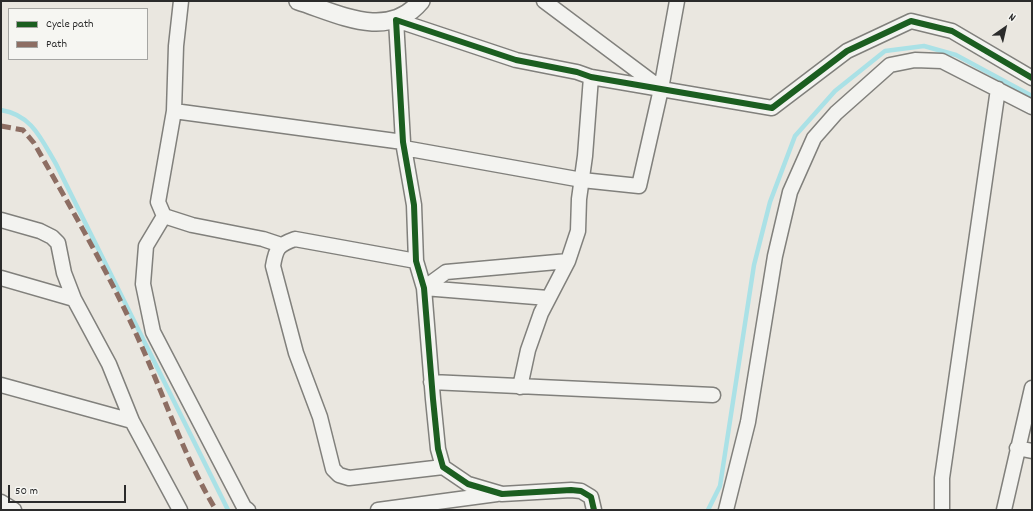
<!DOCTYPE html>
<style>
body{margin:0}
#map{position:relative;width:1033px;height:511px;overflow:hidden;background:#eae7e0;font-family:Dekko,sans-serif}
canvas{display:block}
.frame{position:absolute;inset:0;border:2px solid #2b2b2b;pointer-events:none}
.legend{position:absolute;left:8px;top:8px;width:140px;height:52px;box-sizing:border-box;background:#f6f6f2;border:1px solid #a5a5a2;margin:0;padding:5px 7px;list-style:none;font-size:12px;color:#2b2b2b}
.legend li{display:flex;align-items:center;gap:8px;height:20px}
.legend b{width:20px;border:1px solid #a5a5a2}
.north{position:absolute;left:985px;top:8px;width:40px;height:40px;-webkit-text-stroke:3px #f6f6f2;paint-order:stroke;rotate:34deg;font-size:11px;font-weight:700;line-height:16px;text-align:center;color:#2b2b2b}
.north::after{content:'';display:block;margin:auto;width:14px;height:18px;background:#2b2b2b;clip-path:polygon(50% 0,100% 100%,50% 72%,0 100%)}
.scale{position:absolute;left:8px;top:485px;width:118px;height:18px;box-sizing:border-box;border:2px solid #2b2b2b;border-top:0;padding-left:5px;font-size:12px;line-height:14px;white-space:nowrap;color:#2b2b2b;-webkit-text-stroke:3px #f6f6f2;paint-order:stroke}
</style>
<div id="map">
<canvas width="1033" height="511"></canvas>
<div class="frame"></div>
<ul class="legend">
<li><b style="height:5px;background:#1b5e20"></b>Cycle path</li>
<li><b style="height:5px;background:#8d6e63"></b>Path</li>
</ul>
<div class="north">N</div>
<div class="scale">50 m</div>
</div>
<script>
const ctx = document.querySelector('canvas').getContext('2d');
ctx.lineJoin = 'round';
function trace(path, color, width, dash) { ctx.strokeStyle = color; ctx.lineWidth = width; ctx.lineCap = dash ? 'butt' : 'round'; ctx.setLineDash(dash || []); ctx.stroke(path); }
trace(new Path2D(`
 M 1,110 C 32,115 41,139 56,164 L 228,510
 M 708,510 L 720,486 L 754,265 L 770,202 L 795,136 L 835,91 L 885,51 L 924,46 L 956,55 L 1032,96`), '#aae1e6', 4.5);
const minor = new Path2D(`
 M 181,1 L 176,46 L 174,111 L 158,202 L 164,216 L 192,225 L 263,239 L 281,245
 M 544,1 L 659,87
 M 174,111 L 403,142
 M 404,148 L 582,180 L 639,186 L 661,89 L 677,1
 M 164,216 L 146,246 L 143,284 L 153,332 L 244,507 L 248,510
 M 1,220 L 40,231 L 52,237 L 58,243 L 64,273 L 74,299 L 109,364 L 132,421 L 180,510
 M 416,261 L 295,239 C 278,245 276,248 273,266 L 296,353 L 320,417 L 333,469 L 339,475 L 349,478 L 443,467
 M 1,278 L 74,299
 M 424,288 L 446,272 L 568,261
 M 424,288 L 548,298
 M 431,382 L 713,395
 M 1,385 L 132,421
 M 520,387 L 528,350 L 541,313 L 568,261 L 578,231 L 579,199 L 585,156 L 591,77
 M 1017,448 L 1032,451
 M 1,502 L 14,510
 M 378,510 L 497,494
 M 594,510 L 591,497 L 581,491 L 571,490 L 502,494 L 468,484 L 443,467 L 438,449 L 433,399 L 424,288 L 416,261 L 414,205 L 403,142 L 396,20 L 516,60 L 577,72 L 591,77 L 772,108 L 847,51 L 911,21 L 952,31 L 1032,78
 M 726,510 L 748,422 L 775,256 L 790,192 L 814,138 L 836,113 L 890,65 L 915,60 L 942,61 L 1032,107
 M 942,510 L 942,478 L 998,89
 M 1004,510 L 1032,388`);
const tertiary = new Path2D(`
 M 298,1 C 339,14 388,41 421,1`);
trace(minor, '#81807c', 17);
trace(tertiary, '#81807c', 20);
trace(minor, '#f3f3f0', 14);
trace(tertiary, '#f3f3f0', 17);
trace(new Path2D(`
 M 1,126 L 23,130 L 34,143 C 72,210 111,276 142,347 C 166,401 185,459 216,510`), '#8d6e63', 5, [10, 5]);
trace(new Path2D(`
 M 594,510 L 591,497 L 581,491 L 571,490 L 502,494 L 468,484 L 443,467 L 438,449 L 433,399 L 424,288 L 416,261 L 414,205 L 403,142 L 396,20 L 516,60 L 577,72 L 591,77 L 772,108 L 847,51 L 911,21 L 952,31 L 1032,78`), '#1b5e20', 6);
</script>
